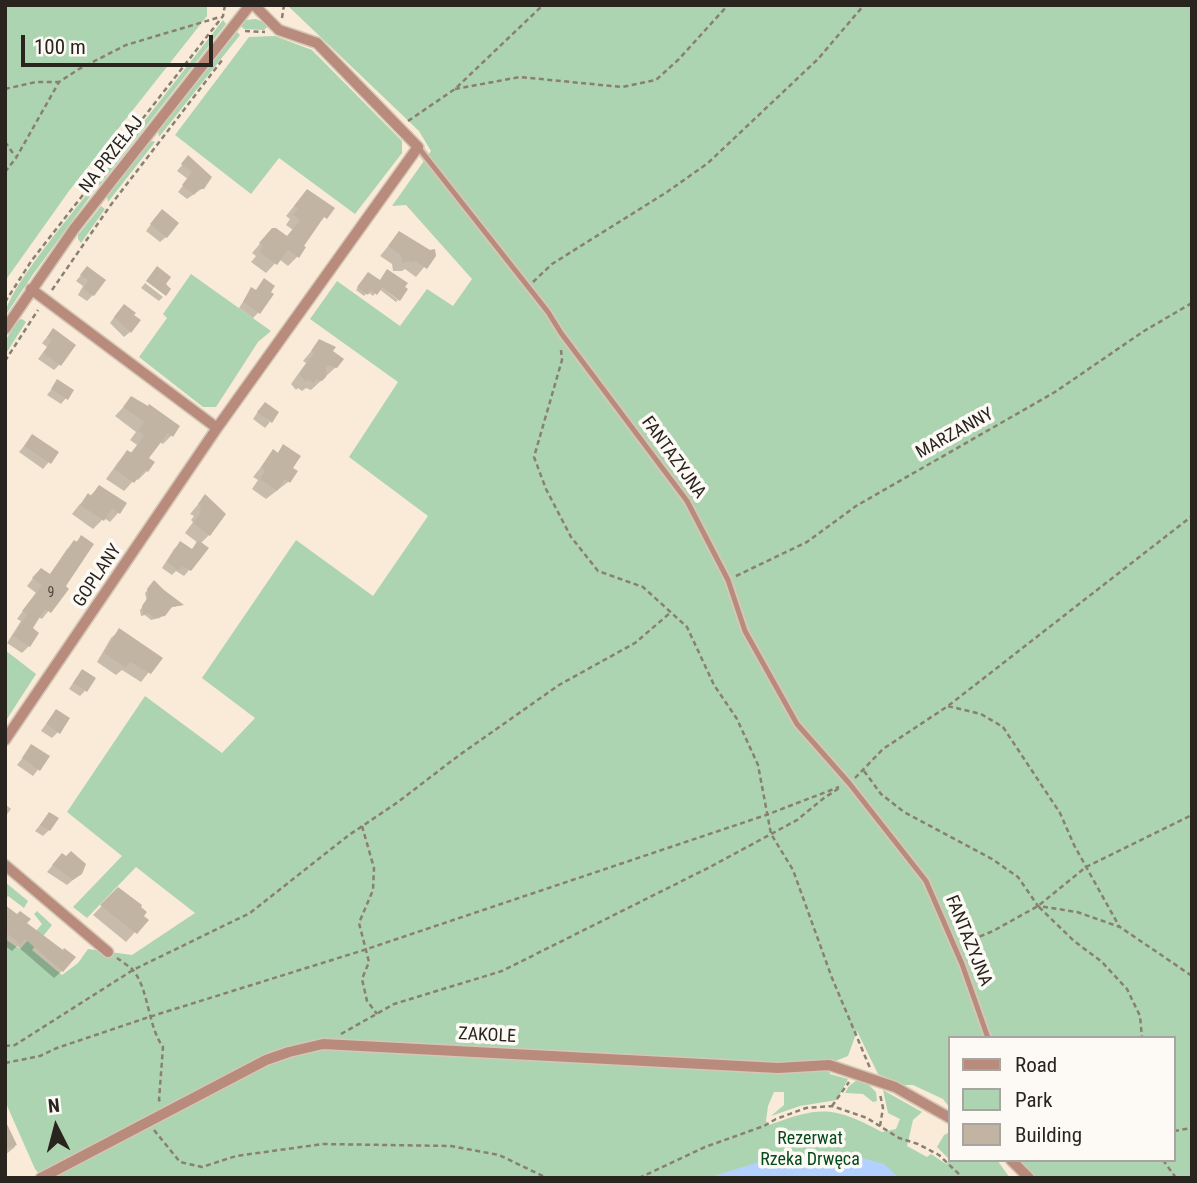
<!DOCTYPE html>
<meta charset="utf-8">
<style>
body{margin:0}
#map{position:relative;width:1197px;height:1183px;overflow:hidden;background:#f9ebd8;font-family:"Roboto Condensed",sans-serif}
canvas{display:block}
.frame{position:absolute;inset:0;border:7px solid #29241d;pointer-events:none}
.legend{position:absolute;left:948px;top:1036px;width:228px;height:126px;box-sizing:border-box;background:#fdfaf6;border:2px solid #a8a49f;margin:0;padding:9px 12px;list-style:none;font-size:21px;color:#29241d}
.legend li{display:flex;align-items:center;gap:14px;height:35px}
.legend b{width:35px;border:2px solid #a8a49f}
.north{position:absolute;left:21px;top:1092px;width:70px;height:70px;-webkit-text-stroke:5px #fdfaf6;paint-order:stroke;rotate:354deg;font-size:19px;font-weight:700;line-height:28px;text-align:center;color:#29241d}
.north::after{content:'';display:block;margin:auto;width:24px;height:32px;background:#29241d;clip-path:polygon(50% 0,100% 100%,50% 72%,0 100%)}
.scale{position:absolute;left:21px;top:35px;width:192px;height:32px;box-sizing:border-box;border:4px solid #29241d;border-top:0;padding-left:9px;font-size:21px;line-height:24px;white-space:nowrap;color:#29241d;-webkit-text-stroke:5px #fdfaf6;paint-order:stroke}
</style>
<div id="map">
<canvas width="1197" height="1183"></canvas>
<div class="frame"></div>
<ul class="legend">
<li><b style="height:9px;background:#b88b7d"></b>Road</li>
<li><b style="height:19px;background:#acd4b0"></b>Park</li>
<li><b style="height:19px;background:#c2b4a2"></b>Building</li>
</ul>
<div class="north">N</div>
<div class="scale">100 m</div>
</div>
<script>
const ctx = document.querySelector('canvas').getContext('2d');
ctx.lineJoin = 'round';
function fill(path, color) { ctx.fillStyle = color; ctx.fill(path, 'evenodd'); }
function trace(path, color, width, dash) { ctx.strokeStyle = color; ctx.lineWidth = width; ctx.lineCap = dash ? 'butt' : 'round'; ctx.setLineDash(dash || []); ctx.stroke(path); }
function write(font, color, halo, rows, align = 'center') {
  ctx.font = font + ' "Roboto Condensed",sans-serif'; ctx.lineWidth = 7; ctx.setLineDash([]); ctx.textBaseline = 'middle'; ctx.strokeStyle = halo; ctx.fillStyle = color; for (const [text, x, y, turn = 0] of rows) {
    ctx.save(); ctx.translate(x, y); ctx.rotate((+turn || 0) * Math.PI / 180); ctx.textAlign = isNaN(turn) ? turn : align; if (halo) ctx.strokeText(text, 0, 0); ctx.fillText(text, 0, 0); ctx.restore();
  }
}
fill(new Path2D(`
 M 5,5 L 207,5 L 207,16 L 69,191 L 5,281 Z
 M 287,5 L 1192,5 L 1192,1178 L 1035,1178 L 1019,1160 L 1174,1160 L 1174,1038 L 950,1038 L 950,1108 L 943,1099 L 913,1085 L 903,1085 L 878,1074 L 857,1031 L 848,1056 L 828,1064 L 830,1074 L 848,1079 L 837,1100 L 800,1106 L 771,1116 L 784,1105 L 784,1092 L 774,1092 L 768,1106 L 766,1121 L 769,1125 C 821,1106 833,1106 882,1132 L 896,1129 L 900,1119 L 888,1113 L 883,1090 L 922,1112 L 913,1120 L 907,1146 L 927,1157 L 931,1154 L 946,1164 L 950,1160 L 937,1147 L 944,1135 L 950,1132 L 950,1160 L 997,1160 L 1010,1178 L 43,1178 L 35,1169 L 5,1101 L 5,939 L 20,949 L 42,924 L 34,914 L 37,911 L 52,925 L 32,950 L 62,975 L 78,963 L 88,949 L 132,955 L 195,913 L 136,867 L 87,918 L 73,907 L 122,856 L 67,812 L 145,696 L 222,753 L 255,718 L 202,678 L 296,540 L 373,596 L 428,516 L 349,457 L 398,382 L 310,319 L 337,281 L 400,326 L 427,289 L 453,306 L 472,279 L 406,205 L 392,206 L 431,151 L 419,131 Z
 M 256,19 L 263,22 L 267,27 L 264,30 L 244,29 L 241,26 L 246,20 Z
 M 223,20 L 226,24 L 99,186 L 96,183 Z
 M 237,32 L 240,35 L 159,137 L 158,131 Z
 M 275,36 L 312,50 L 402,141 L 402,153 L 355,214 L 279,158 L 251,194 L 175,135 L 249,37 Z
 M 153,141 L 155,142 L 108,202 L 107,197 L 149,142 Z
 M 94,185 L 97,187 L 34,273 L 5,316 C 5,292 76,209 94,185 Z
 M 101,206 L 105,209 L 81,243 L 78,239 L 78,235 Z
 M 191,274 L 271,331 L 258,342 L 216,407 L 203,407 L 139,357 L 167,318 L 163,314 Z
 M 22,319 L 26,322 L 5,355 L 5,341 L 18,320 Z
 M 5,650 L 36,674 L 5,722 Z
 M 5,882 L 28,901 L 24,908 L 8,896 L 5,899 Z
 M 857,1080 L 869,1085 L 876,1092 L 877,1101 L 873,1102 L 863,1094 L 845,1093 L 849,1086 Z`), '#acd4b0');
fill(new Path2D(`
 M 843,1153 L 884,1164 L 899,1178 L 707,1178 L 759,1162 L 805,1155 Z`), '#b3d1fe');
fill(new Path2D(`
 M 188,158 L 203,188 L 187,199 L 178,192 L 188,179 L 177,171 Z
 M 298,201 L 332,209 L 315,227 L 297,257 L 288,266 L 279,259 L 266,273 L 251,262 L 256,256 L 252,253 L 263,240 L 287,237 L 293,230 L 286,225 L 290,219 L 286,216 Z
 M 156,217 L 166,237 L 160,242 L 146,231 Z
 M 399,233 L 434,255 L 416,277 L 405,269 L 402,271 L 393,271 L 392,264 L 380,256 Z
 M 87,268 L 93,295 L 87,301 L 78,295 L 83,286 L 76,281 Z
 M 366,276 L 398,300 L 396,302 L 379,289 L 373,296 L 368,292 L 364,296 L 356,290 Z
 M 145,283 L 163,297 L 159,301 L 141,288 Z
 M 251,289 L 255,292 L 258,313 L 253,318 L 239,308 Z
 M 118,312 L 130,332 L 124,337 L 110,323 Z
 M 53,330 L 59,365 L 54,370 L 38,359 L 47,347 L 42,343 Z
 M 319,342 L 336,367 L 311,390 L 306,388 L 302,391 L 298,388 L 296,390 L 291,384 L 306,363 L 303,361 Z
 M 58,381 L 66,398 L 61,404 L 47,395 Z
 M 131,399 L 148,408 L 172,435 L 163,444 L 159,442 L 147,459 L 147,471 L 138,480 L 136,478 L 124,491 L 106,479 L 119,461 L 128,452 L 130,454 L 137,445 L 130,440 L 136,432 L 115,416 Z
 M 259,410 L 270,422 L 265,428 L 253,419 Z
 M 32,436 L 57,452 L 43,469 L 19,452 Z
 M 284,447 L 291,468 L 288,482 L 266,499 L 252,489 L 258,480 L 253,477 L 273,452 L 276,454 Z
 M 99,488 L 119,512 L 110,522 L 104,518 L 93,529 L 72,514 L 79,505 Z
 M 205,496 L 209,535 L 200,544 L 207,549 L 184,576 L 176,571 L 172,575 L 162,568 L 174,549 L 180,543 L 191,551 L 198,543 L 185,533 L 193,522 L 191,520 L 194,516 L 190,514 Z
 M 82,537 L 63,587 L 66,589 L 42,619 L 38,617 L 30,629 L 29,646 L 22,653 L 7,643 L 21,621 L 17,619 L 36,593 L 27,586 L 34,577 L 49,576 L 67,549 Z
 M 154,583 L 182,605 L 168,608 L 160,618 L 151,620 L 145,615 L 141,616 L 140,610 L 147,601 L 145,593 Z
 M 120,630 L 160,658 L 141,682 L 122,670 L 116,675 L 97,662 L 111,638 Z
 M 77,677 L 85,691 L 80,696 L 69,689 Z
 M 51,717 L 58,732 L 52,738 L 41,731 Z
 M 32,746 L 48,757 L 33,776 L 17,765 Z
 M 5,804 L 11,809 L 5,817 Z
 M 49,814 L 49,830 L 43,836 L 35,831 Z
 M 66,858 L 81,873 L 67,885 L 47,872 L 56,861 Z
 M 118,889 L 142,916 L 135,932 L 126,942 L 93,915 Z
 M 5,908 L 25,923 L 62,971 L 54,978 L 17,946 L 12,951 L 5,946 Z
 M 5,1124 L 15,1147 L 5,1155 Z`), '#0003');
fill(new Path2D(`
 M 188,155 L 212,177 L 204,189 L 199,189 L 194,195 L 182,185 L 192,172 L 181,164 Z
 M 307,189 L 335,208 L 327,219 L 324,217 L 304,246 L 306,247 L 299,258 L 288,250 L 277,265 L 259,252 L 263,246 L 259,243 L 272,228 L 276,228 L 287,236 L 300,220 L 293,215 L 298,209 L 294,206 Z
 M 162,209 L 179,223 L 167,238 L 150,224 Z
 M 399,231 L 430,250 L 435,249 L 436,256 L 427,269 L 415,261 L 413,263 L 410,261 L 402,263 L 401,255 L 388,246 Z
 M 87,266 L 106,280 L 94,296 L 83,289 L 88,280 L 80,275 Z
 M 157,266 L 171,277 L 166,284 L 171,289 L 166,296 L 146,281 Z
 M 387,269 L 408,283 L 405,287 L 408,289 L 400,301 L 382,288 L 377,295 L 371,290 L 368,295 L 357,287 L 368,272 L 380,280 Z
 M 264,278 L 275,286 L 271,292 L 274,294 L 260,314 L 243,302 L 251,287 L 256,290 Z
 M 124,304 L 136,313 L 134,315 L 141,320 L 131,333 L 114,317 Z
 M 53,328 L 76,345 L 61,366 L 43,353 L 52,340 L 47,337 Z
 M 319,339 L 336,347 L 333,351 L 344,359 L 337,368 L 326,365 L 326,377 L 322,381 L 316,380 L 313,383 L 308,380 L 306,382 L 299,374 L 314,353 L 311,351 Z
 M 57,379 L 74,390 L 68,400 L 51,389 Z
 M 131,396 L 148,406 L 149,404 L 180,426 L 173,437 L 168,433 L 149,458 L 155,462 L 148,472 L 145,470 L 134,483 L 114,469 L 127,450 L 132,453 L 144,435 L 138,431 L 144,422 L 123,407 Z
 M 265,402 L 279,412 L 272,423 L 257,412 Z
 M 32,434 L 59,452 L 51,464 L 24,446 Z
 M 283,444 L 301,456 L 293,468 L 298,471 L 290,483 L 285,479 L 277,491 L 260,479 L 265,470 L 261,467 L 273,449 L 278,453 Z
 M 99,485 L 127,503 L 120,514 L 112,508 L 104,521 L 80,505 L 88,493 L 91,496 Z
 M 205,494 L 226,514 L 210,536 L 193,523 L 201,512 L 199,510 L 201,507 L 198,504 Z
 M 81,535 L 94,544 L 66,586 L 69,589 L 51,613 L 45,609 L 33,628 L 39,633 L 30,647 L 13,636 L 27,614 L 22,611 L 42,585 L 32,578 L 41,568 L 50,574 L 74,540 L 77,542 Z
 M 198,540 L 209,548 L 191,571 L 182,566 L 179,571 L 167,562 L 180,541 L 192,549 Z
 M 154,580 L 164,590 L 184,605 L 172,607 L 165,616 L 154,618 L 148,613 L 143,614 L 142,606 L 148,597 L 147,589 Z
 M 119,628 L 163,658 L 151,674 L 130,662 L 126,668 L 104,653 Z
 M 82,669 L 96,678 L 87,692 L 73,683 Z
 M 56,709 L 70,718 L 60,734 L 46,724 Z
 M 31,744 L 50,756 L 40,771 L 22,758 Z
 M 49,812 L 59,818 L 50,831 L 40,825 Z
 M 71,851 L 86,864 L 82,874 L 73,880 L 52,865 L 62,853 L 66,856 Z
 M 118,887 L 142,905 L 141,907 L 147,912 L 144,916 L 149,920 L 137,934 L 100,905 Z
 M 5,905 L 17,914 L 20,911 L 31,919 L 27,923 L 63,950 L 64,948 L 76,957 L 63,972 L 25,939 L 21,945 L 5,932 Z
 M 5,1120 L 17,1145 L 5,1150 Z`), '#c2b4a2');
const lane = new Path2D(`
 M 418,147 L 548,312 L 561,333 L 687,501 L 728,580 L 745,631 L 797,724 L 849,783 L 926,881 L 962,964 L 988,1038`);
const street = new Path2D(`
 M 31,289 L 217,428
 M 5,329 L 74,229 L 250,5
 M 5,740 L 217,428 L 418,147 L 317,43 L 279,30 L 254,5
 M 5,865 L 108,952
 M 1011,1160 L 1029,1178
 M 41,1178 L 266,1060 L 289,1052 L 323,1044 L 778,1068 L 829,1065 L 895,1087 L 950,1118`);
trace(lane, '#d4c7b6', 9);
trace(street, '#d4c7b6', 13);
trace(new Path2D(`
 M 282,18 L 284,5
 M 245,31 L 265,32
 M 5,89 L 36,82 L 59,82
 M 455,89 L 520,77 L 622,87 L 656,80 L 679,59 L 728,5
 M 408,121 L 455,89 L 543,5
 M 5,142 L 15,156
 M 5,172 L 16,158 L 59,82 L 79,69 L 126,45 L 220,17
 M 533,282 L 552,264 L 667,192 L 708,163 L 818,59 L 864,5
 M 52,290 L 110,206 L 223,59
 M 5,302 L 32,260 L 223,16 L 225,5
 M 561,350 L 562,360 L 534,457 L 546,489 L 571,537 L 598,571 L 643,587 L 687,627 L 714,685 L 737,719 L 758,765 L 771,834 L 793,870 L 832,978 L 870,1068
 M 5,361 L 38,310
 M 736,576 L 807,542 L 856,506 L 1055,392 L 1144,331 L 1192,303
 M 948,706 L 981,714 L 1003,727 L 1060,813 L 1074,845 L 1119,926
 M 864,771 L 881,794 L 904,812 L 992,859 L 1018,877 L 1038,906 L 1077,912 L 1120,927 L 1192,976
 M 855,778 L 883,749 L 948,706 L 1192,516
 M 362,826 L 374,868 L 373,890 L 359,923 L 369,962 L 362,979 L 367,1001 L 377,1014
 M 1039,907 L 1074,941 L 1102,962 L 1127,989 L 1140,1016 L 1142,1038
 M 964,943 L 993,931 L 1038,906 L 1086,867 L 1192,815
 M 117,958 C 121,961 127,965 131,968 C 149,986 147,1025 163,1047 L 159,1100 L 162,1104
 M 341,1034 L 394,1004 L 502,971 L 710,867 L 797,820 L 824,798 L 841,787
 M 5,1046 L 15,1045 L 133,970 L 250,913 L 349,835 L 398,802 L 458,756 L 559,685 L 635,643 L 670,613
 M 5,1063 L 40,1056 L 57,1048 L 149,1017 L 364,950 L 766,815 L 839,787
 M 832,1106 L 849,1082
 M 880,1126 L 883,1108 L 880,1094
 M 154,1130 L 180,1162 L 202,1167 L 236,1156 L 323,1144 L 451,1146 L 499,1155 L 547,1178
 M 1174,1131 L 1192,1128
 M 1163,1160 L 1176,1178
 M 639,1178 L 705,1147 L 764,1126 L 776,1119 L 806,1108 L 832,1106 L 867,1118 L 899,1138 L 918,1144 L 939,1155 L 963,1178`), '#897f73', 2.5, [5, 3.5]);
trace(lane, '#b88b7d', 5);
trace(street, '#b88b7d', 10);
write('14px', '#4f483e', null, [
 ["9",51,593]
]);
write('18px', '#29241d', '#fdfaf6', [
 ["NA PRZEŁAJ",112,155,-52],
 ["MARZANNY",955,434,-29],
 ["FANTAZYJNA",673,458,54],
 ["GOPLANY",98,576,-56],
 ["FANTAZYJNA",968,941,68],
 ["ZAKOLE",487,1036,3]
]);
write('18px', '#054a1b', '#fdfaf6', [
 ["Rezerwat",810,1139],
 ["Rzeka Drwęca",810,1160]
]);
</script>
